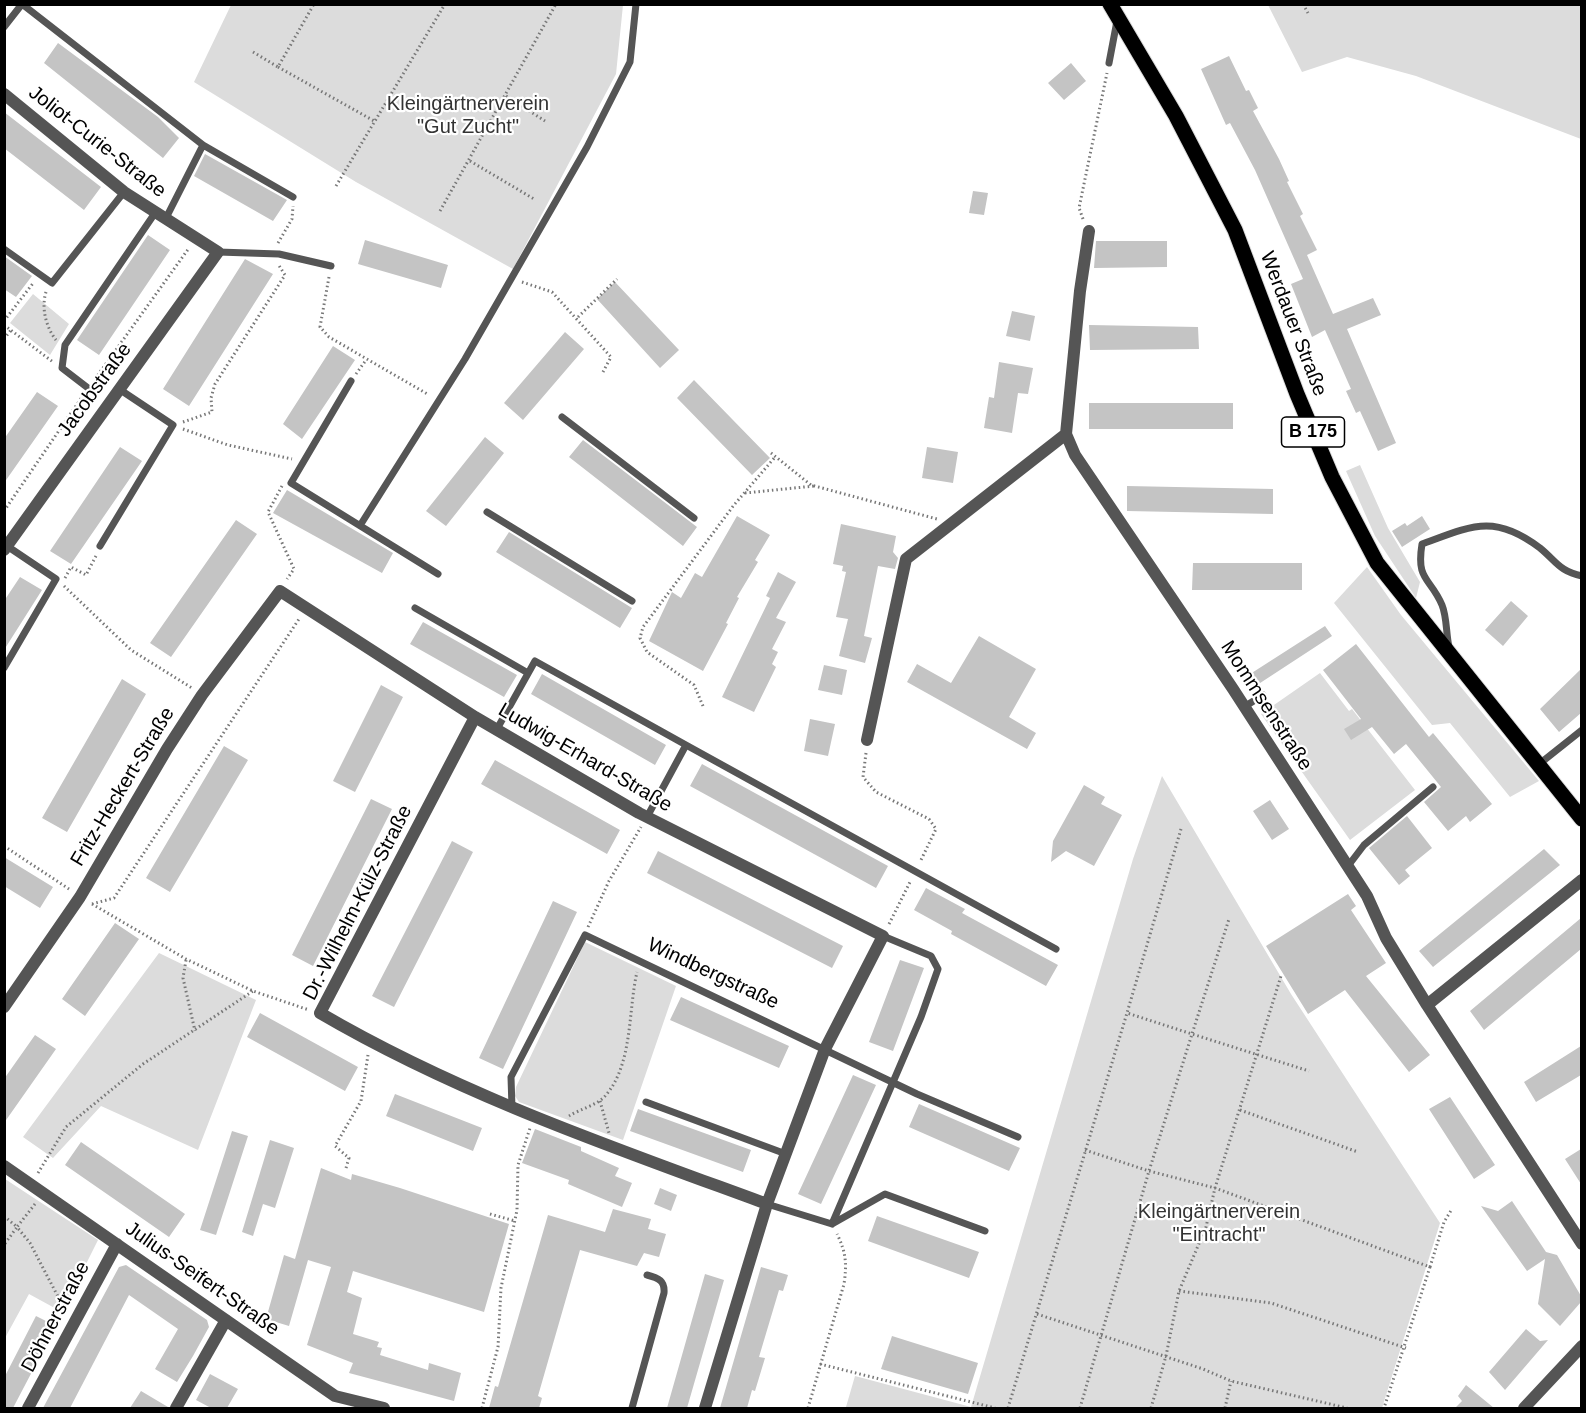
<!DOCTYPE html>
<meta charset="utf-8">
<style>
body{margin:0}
#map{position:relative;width:1586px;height:1413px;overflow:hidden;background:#fff;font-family:Helvetica,sans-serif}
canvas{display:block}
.frame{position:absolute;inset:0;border:6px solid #000;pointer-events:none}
</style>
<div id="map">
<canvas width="1586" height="1413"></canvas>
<div class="frame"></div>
</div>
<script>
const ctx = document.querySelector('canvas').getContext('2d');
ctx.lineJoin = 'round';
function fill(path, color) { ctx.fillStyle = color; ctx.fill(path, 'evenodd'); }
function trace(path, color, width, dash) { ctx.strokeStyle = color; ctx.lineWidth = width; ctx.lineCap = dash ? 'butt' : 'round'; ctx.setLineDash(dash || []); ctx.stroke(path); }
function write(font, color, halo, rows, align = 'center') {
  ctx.font = font + ' Helvetica,sans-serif'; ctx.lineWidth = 4.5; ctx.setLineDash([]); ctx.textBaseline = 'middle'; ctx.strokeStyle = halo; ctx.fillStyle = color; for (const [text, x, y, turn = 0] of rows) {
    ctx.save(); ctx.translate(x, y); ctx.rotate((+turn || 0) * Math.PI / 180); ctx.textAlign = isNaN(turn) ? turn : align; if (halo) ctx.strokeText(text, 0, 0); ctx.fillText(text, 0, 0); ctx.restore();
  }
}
fill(new Path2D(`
 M 231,5 L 623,5 L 616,74 L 513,269 L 356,182 L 194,82 Z
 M 1268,5 L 1581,5 L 1581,139 L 1416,76 L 1347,57 L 1302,72 Z
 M 33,294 L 69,324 L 50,355 L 10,323 Z
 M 1360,465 L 1388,528 L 1420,582 L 1416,598 L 1375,536 L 1346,471 Z
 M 1367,567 L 1401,615 L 1539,781 L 1510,797 L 1450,723 L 1432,725 L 1334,603 Z
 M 1320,673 L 1349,711 L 1352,709 L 1415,790 L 1350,840 L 1261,714 Z
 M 1162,776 L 1291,994 L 1440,1223 L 1382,1408 L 846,1407 L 855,1376 L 971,1407 L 1133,859 Z
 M 585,942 L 676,986 L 623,1140 L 519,1102 L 515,1096 L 516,1087 Z
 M 159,953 L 256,1000 L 198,1150 L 101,1106 L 53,1158 L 23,1137 Z
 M 5,1179 L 98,1240 L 62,1312 L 29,1294 L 5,1338 Z`), '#dcdcdc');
fill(new Path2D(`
 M 58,43 L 158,117 L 179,138 L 163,158 L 44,63 Z
 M 1229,56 L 1246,91 L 1249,90 L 1258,108 L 1253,111 L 1279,159 L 1289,181 L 1287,182 L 1303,214 L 1300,216 L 1317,250 L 1307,255 L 1333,314 L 1373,298 L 1381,315 L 1347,329 L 1396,443 L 1378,451 L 1360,411 L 1356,413 L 1346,391 L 1351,389 L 1325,330 L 1312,337 L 1291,284 L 1303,279 L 1255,170 L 1230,123 L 1226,125 L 1201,69 Z
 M 1071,63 L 1086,81 L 1064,100 L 1048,83 Z
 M 4,112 L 101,187 L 84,210 L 4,148 Z
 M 205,154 L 287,200 L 273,221 L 194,176 Z
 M 973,191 L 988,193 L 984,215 L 969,213 Z
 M 148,235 L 170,250 L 99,355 L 77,340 Z
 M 365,240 L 448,265 L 441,288 L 358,264 Z
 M 1096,241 L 1167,241 L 1167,267 L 1094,268 Z
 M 4,256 L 32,276 L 16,297 L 4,289 Z
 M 245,259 L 273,274 L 189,406 L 163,389 Z
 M 615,282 L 679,350 L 660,368 L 597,299 Z
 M 1012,311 L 1035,316 L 1030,341 L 1006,336 Z
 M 1089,325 L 1198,327 L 1199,349 L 1090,350 Z
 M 565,332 L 584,349 L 523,420 L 504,403 Z
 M 333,346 L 355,360 L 302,439 L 283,424 Z
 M 999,362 L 1033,368 L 1028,394 L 1018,393 L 1012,433 L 984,428 L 989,397 L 994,398 Z
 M 694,380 L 770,458 L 752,475 L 677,398 Z
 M 37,392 L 58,406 L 4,483 L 4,439 Z
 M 1089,403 L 1233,403 L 1233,429 L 1089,429 Z
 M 485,437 L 504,453 L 446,526 L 426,511 Z
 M 583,440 L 697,527 L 683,546 L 569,457 Z
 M 120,447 L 142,461 L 71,564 L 50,551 Z
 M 927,447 L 958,452 L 953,483 L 922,478 Z
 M 1127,486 L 1273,489 L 1273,514 L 1127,511 Z
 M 287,490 L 393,553 L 382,573 L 273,513 Z
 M 737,516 L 770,535 L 755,560 L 758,562 L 737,597 L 739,598 L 726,623 L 728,624 L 703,671 L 649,641 L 672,592 L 681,598 L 695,573 L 702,577 Z
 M 1422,516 L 1430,529 L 1402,547 L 1392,531 L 1405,523 L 1407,526 Z
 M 236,520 L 257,534 L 171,657 L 150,643 Z
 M 841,524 L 896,536 L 893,552 L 898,558 L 895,569 L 878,566 L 864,636 L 872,638 L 865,663 L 839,656 L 848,619 L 836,617 L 846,572 L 842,571 L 843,566 L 833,564 Z
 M 509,532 L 632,608 L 620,628 L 496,552 Z
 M 1193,563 L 1302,563 L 1302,590 L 1192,590 Z
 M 778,572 L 796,582 L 776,618 L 786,622 L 772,649 L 778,652 L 772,664 L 776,667 L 754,712 L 722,697 L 770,598 L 766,596 Z
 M 20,577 L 42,590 L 4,650 L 4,601 Z
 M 1511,601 L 1528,616 L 1503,646 L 1485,630 Z
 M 423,622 L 517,675 L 504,697 L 410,644 Z
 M 1325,626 L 1332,636 L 1254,687 L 1247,676 Z
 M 979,636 L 1036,669 L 1009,717 L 1036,733 L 1027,749 L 907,682 L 917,664 L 951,683 Z
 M 1356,644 L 1429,737 L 1433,733 L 1492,804 L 1470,822 L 1466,816 L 1448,831 L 1424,802 L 1441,787 L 1406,744 L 1394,754 L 1372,727 L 1351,740 L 1344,729 L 1361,719 L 1323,670 Z
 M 824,665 L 847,670 L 842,695 L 818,690 Z
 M 1581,669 L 1581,713 L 1559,732 L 1540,709 Z
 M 542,674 L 666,745 L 655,765 L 531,694 Z
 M 122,679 L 146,694 L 67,832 L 42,818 Z
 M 381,685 L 403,697 L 355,792 L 333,781 Z
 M 810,719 L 835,724 L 828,756 L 804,751 Z
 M 224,746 L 248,760 L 170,892 L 146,878 Z
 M 495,760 L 620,830 L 607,854 L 481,784 Z
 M 702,764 L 888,866 L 876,888 L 690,786 Z
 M 1084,785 L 1105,797 L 1101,804 L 1122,815 L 1094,866 L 1066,851 L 1051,862 L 1053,841 Z
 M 371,799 L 392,809 L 313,966 L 292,955 Z
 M 1270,800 L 1289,829 L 1272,840 L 1253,811 Z
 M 1407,816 L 1432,848 L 1405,870 L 1410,876 L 1399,885 L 1369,848 Z
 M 452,841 L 473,852 L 394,1007 L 372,996 Z
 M 1544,849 L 1560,865 L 1433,967 L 1419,951 Z
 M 658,851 L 843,946 L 832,968 L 647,873 Z
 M 4,857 L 53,887 L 40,908 L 4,886 Z
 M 926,888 L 965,909 L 962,913 L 1058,965 L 1046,986 L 951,934 L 952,931 L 914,910 Z
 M 1348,894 L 1356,906 L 1351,910 L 1386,963 L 1366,976 L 1430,1055 L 1409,1072 L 1345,990 L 1308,1014 L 1266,946 Z
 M 553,901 L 577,912 L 503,1069 L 479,1058 Z
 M 1581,918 L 1581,949 L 1484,1030 L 1470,1011 Z
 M 115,923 L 139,939 L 85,1016 L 62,999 Z
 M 900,960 L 924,968 L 893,1051 L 869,1042 Z
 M 681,997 L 789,1046 L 779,1068 L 670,1020 Z
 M 260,1013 L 358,1067 L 345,1091 L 247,1037 Z
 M 35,1035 L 56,1049 L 4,1123 L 4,1079 Z
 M 1581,1046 L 1581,1075 L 1536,1102 L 1524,1082 Z
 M 853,1075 L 876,1085 L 821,1204 L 798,1194 Z
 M 395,1094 L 482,1128 L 473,1151 L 386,1116 Z
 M 1450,1097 L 1495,1165 L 1474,1179 L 1429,1109 Z
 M 919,1104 L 1020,1148 L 1009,1171 L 909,1127 Z
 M 638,1109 L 751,1150 L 743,1172 L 630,1131 Z
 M 535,1129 L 581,1147 L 581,1151 L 619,1168 L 615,1176 L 632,1183 L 622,1207 L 568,1184 L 569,1180 L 522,1163 Z
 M 232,1131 L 248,1136 L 216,1235 L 200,1230 Z
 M 270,1140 L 294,1148 L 275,1208 L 263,1204 L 253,1236 L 242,1232 Z
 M 81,1142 L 185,1214 L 169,1237 L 65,1165 Z
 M 1581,1149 L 1581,1184 L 1565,1159 Z
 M 321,1168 L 351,1180 L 352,1174 L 400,1188 L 509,1224 L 484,1312 L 353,1271 L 347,1292 L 362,1298 L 353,1334 L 379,1342 L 377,1347 L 382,1348 L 380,1355 L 428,1370 L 429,1363 L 461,1373 L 454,1401 L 349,1373 L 353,1363 L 307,1345 L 331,1267 L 308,1260 L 289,1326 L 266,1319 L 284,1255 L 295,1259 Z
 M 660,1188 L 677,1195 L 671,1211 L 654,1204 Z
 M 1512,1201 L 1546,1252 L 1557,1255 L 1581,1296 L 1581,1302 L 1560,1326 L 1538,1304 L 1545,1259 L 1527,1271 L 1481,1206 L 1498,1211 Z
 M 613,1209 L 651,1219 L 648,1229 L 666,1234 L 659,1257 L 644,1253 L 637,1266 L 580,1250 L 538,1396 L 542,1398 L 539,1408 L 489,1408 L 495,1386 L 498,1387 L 548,1215 L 605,1232 Z
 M 877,1216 L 979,1252 L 969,1278 L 868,1241 Z
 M 126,1265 L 207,1320 L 209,1327 L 193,1356 L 177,1382 L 155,1369 L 178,1329 L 129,1295 L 70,1408 L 43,1408 L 119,1267 Z
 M 761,1267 L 788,1275 L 783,1291 L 779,1290 L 759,1357 L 765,1358 L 755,1391 L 752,1390 L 747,1408 L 720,1408 Z
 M 705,1274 L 724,1280 L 687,1408 L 667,1408 Z
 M 36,1316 L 56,1326 L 13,1408 L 4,1408 L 4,1378 Z
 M 1526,1329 L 1540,1341 L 1548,1340 L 1505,1390 L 1489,1372 Z
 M 892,1336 L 978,1363 L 968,1394 L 881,1369 Z
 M 210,1374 L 238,1389 L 227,1408 L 211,1408 L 196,1400 Z
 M 1466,1385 L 1494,1408 L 1455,1408 L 1462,1401 L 1458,1396 Z
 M 141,1391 L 168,1407 L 168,1408 L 130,1408 Z`), '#c4c4c4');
const primary = new Path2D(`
 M 1110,4 L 1176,116 L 1235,230 L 1297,394 L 1332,477 L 1377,563 L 1582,819`);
trace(primary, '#dbdbdb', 17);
trace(new Path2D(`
 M 1303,4 L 1308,13
 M 253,52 L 278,67 L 314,4
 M 278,67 L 376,122
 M 506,96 L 545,121
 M 470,161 L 534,199
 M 336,186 L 445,4
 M 440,211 L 556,4
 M 1083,219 L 1079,208 L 1107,73
 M 278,243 L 292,219 L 293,206
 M 329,277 L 320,327 L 329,337 L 429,395
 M 522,282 L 552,292 L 611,357 L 603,372
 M 46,292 C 41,308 46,327 56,340
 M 578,317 L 617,279
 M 4,321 L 34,282
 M 4,325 L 53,362
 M 4,339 L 11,330
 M 356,374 L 366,360
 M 95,379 L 189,248
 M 183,422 L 212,412 L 211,398 L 215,384 L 285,275 L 278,264
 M 183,429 L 228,445 L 292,459
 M 771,453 L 811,485 L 937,519
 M 282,486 L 268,512 L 294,569 L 287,579
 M 745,493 L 814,486
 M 4,511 L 82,397
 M 65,578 L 71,567 L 86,575 L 97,554
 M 64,586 L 131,650 L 192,688
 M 703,706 L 694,685 L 647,652 L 640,638 L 643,627 L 734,505 L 776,456
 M 866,753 L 863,777 L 876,792 L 929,819 L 936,829 L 920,862
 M 1181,829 L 1127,1013 L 1192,1034 L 1229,919
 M 4,846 L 69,889
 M 92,904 L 114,898 L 299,619
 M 92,904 L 186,959 L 253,991 L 309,1010
 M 889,924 L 910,882
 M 588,927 L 609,881 L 641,827
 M 186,960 L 183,978 L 195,1031
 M 600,1101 L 609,1133
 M 1240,1110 L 1358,1152
 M 569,1116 C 580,1109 598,1105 606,1095 C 633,1063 628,1011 637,972
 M 1085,1150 L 1149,1171 L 1215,1188 L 1430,1267 L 1384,1408
 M 346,1168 L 349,1158 L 335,1146 L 361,1101 L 368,1055
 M 38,1173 L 66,1127 L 143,1064 L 253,991
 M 35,1204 L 17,1227 L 30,1243 L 65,1310
 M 490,1214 L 515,1221
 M 4,1216 L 17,1227 L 4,1245
 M 1430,1267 L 1444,1222 L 1452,1209
 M 1179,1291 L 1271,1303 L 1406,1348
 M 1037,1314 L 1203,1369 L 1231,1381 L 1347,1408
 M 820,1364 L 995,1408
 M 482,1408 L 498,1347 L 501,1288 L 517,1210 L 518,1165 L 530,1128
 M 808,1408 L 844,1284 C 847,1264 846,1252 837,1234
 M 1008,1408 L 1127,1013
 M 1080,1408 L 1149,1171 L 1192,1034 L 1309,1071
 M 1151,1408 L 1166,1356 L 1179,1291 L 1206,1227 L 1215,1188 L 1281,976
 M 1225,1408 L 1231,1381`), '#777', 3, [1.5, 3]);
trace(new Path2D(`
 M 22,4 L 203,145 L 165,220
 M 4,27 L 22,4
 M 1109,63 L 1117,21
 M 203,145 L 293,197
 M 4,249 L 52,283 L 124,192
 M 218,252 L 279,254 L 331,266
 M 351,381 L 291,483 L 438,574
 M 88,388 L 62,368 L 65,345 L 155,213
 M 562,417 L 694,518
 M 487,512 L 632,601
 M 361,524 L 465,359 L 587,147 L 630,62 L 636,4
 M 100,546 L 173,425 L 119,389
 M 415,608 L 528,673
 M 1449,647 C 1446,634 1447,617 1442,605 C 1430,577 1416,581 1422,544 C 1471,526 1494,513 1540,548 C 1557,562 1559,571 1582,576
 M 4,668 L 56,579 L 7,546
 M 1244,707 L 1263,695
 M 497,729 L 535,661 L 686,745
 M 1538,765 L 1582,730
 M 647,817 L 686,745 L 1056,949
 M 1348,866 L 1364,845 L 1433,787
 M 646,1102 L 786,1154
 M 512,1108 L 511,1077 L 585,935 L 917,1094 L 1018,1137
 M 767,1204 L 832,1224 L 885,1194 L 985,1231
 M 832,1224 L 921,1017 L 938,969 L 931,956 L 883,936
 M 632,1408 L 664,1293 C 665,1281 659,1278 647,1275`), '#555', 7);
trace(new Path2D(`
 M 4,94 L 124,192 L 218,252 L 4,550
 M 1089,231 L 1080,291 L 1066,434 L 1075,455 L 1233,689 L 1367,896 L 1386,938 L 1427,1005 L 1582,1244
 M 475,717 L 320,1013 C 460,1095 615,1148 767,1204
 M 867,740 L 906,559 L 1066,434
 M 1427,1005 L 1582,880
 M 4,1007 L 80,897 L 167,749 L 202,695 L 280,591 L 475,717 L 639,813 L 883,936 L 825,1049 L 767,1204 L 705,1408
 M 4,1166 L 335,1396 L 384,1408
 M 28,1408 L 117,1244
 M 176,1408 L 226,1320
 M 1524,1408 L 1582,1346`), '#555', 12);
trace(primary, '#000', 15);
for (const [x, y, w] of [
 [1313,432,63]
]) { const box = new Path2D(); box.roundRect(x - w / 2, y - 15, w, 30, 4.5); ctx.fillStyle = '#fff'; ctx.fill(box); trace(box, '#000', 1.5); }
write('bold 18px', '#000', null, [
 ["B 175",1313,432]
]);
write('20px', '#333', '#fff', [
 ["Kleingärtnerverein",468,104],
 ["\"Gut Zucht\"",468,127],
 ["Kleingärtnerverein",1219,1212],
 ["\"Eintracht\"",1219,1235]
]);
write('20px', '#000', '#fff', [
 ["Joliot-Curie-Straße",97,142,38],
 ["Werdauer Straße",1293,324,69],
 ["Jacobstraße",95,390,-54],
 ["Mommsenstraße",1266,706,57],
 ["Ludwig-Erhard-Straße",585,758,30],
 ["Fritz-Heckert-Straße",123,787,-59],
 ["Dr.-Wilhelm-Külz-Straße",358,903,-63],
 ["Windbergstraße",713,974,25],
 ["Julius-Seifert-Straße",202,1279,35],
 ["Döhnerstraße",56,1317,-62]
]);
</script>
